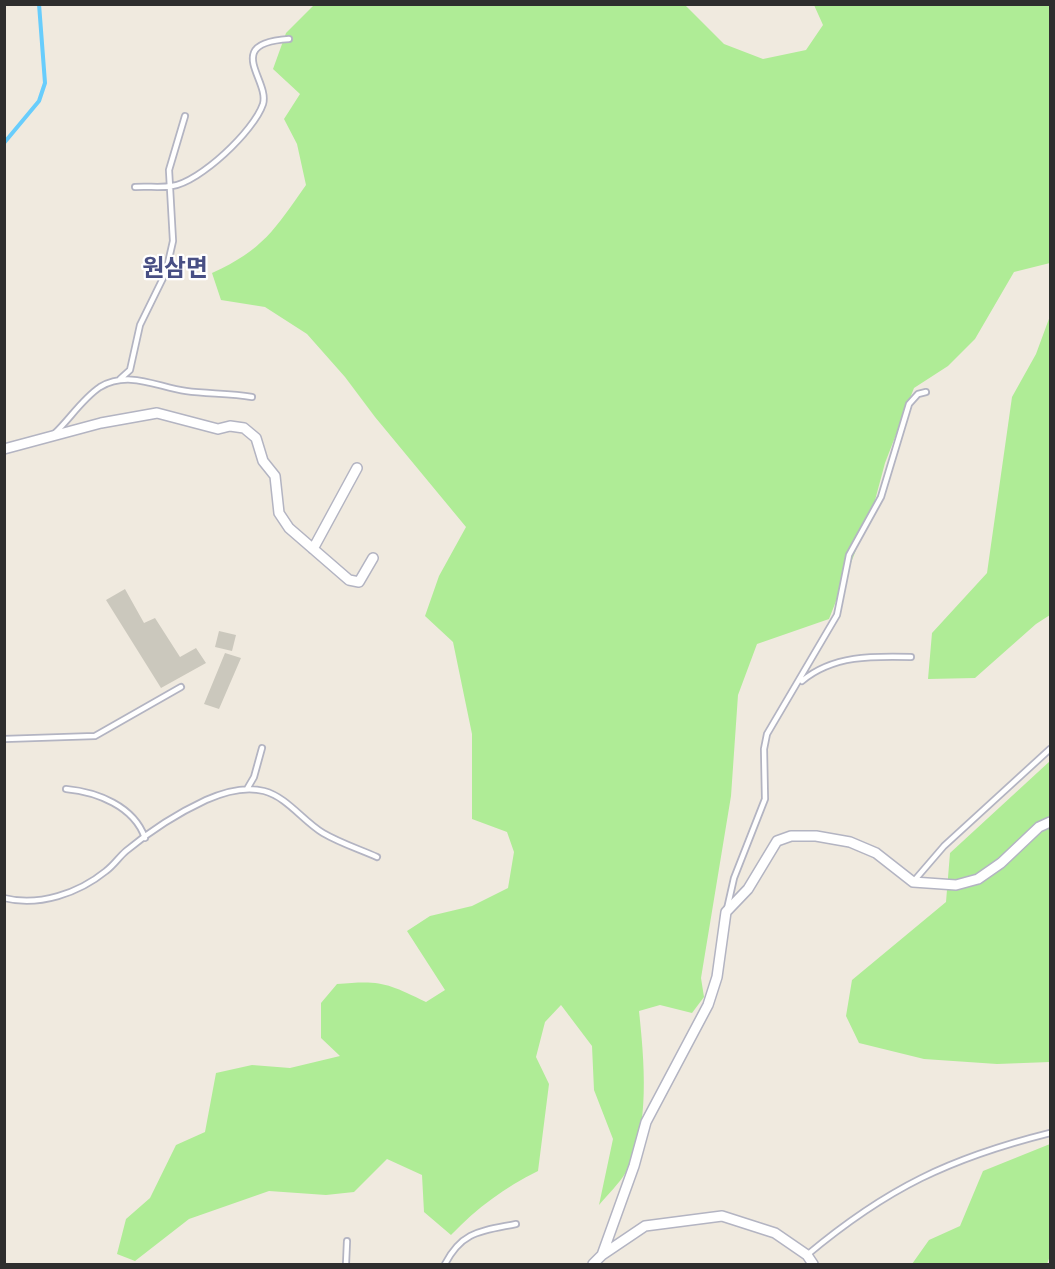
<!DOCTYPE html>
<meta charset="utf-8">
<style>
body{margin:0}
#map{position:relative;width:1055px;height:1269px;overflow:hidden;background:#f0eadf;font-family:Karla,sans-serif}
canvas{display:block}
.frame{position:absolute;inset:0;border:6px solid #2e2e2e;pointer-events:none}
</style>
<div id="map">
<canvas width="1055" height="1269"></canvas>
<div class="frame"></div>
</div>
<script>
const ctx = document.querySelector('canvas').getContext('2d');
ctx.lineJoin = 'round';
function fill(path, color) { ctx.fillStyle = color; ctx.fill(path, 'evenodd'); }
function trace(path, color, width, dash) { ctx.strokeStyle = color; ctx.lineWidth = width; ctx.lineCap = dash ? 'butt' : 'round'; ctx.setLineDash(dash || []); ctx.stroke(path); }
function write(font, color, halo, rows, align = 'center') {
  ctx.font = font + ' Karla,"Noto Sans KR",sans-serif'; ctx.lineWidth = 4.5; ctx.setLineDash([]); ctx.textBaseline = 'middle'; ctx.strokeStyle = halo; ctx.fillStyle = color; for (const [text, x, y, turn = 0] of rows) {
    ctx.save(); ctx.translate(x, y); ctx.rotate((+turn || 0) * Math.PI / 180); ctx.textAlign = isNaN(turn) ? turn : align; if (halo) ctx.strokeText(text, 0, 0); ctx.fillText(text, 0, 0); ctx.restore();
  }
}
fill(new Path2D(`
 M 314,5 L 685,5 L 724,44 L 763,59 L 806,50 L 823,25 L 814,5 L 1050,5 L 1050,263 L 1014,272 L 975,339 L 948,366 L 914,388 L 885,463 L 874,504 L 829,619 L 757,644 L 738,695 L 731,796 L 701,978 L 704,997 L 692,1013 L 660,1005 L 639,1011 C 644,1058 651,1130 626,1172 C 619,1184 608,1194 599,1205 L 613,1139 L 594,1090 L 592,1046 L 561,1005 L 545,1022 L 536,1057 L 549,1084 L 538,1171 C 505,1187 477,1208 451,1235 L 424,1212 L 422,1175 L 387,1159 L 354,1192 L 326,1195 L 269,1191 L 189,1219 L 135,1261 L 117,1254 L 126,1219 L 150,1198 L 176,1145 L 205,1132 L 216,1073 L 252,1065 L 290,1068 L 340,1056 L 321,1038 L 321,1003 L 337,984 C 381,980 387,983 426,1002 L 445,990 L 407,931 L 430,916 L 472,906 L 508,888 L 514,852 L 507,832 L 472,819 L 472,734 L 453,642 L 425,616 L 439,576 L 466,527 L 375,417 L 345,377 L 307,334 L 265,307 L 221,300 L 212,273 C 263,250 275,229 306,185 L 297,144 L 284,119 L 300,94 L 273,69 L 286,33 Z
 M 1050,316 L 1050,615 L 1036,624 L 975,678 L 928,679 L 932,633 L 987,573 L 1012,397 L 1036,354 Z
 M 1050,761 L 1050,1062 L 997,1064 L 924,1059 L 859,1043 L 846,1016 L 852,980 L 946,902 L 950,853 Z
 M 1050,1144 L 1050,1256 L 1047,1264 L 912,1264 L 929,1240 L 960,1226 L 983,1171 Z`), '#afec96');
trace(new Path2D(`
 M 4,143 L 39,101 L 45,83 L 39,4`), '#68cdfc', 4);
fill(new Path2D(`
 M 125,589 L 144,623 L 155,618 L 180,657 L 196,648 L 206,663 L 161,688 L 106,600 Z
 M 219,631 L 236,635 L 232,651 L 215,647 Z
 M 225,653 L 241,658 L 219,709 L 204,704 Z`), '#cbc8bd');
const service = new Path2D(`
 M 135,187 C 147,186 161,188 172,186 C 200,182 254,131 263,104 C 270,80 222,43 289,39
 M 120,379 L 130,370 L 140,325 L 166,272 L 173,241 L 169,170 L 185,116
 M 54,434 C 70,419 82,399 100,387 C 129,370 157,387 186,391 C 208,394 230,393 252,397
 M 802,681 C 833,655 873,656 911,657
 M 4,739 L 95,736 L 181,687
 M 66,789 C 97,792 134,806 145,838
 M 247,789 L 254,777 L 262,748
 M 913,882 L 944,846 L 1050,749
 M 4,898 C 39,907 79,893 106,871 C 114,865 119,857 126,851 C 150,831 178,813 206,800 C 224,792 245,786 264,791 C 287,797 303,821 323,833 C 340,843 359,849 377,857
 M 727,909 L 734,878 L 765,799 L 764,749 L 767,734 L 837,615 L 849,555 L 881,497 L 909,404 L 918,394 L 926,392
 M 807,1255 C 887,1188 950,1158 1050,1133
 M 346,1264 L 347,1241
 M 445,1264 C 462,1231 481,1231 516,1224`);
const minor = new Path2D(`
 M 4,449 L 101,423 L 157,413 L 218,429 L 230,426 L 244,428 L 256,438 L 263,461 L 275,476 L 279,513 L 289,528 L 349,580 L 359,582 L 373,558
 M 313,549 L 357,468
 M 602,1255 L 634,1166 L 646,1122 L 708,1005 L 717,977 L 726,912 L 748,889 L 777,841 L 791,836 L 816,836 L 850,842 L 876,853 L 913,882 L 956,885 L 978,879 L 1001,863 L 1039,827 L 1050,822
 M 593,1264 L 602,1255 L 645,1226 L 722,1216 L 775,1233 L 807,1255 L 813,1264`);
trace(service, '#b3b4c2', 8);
trace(minor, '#b3b4c2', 12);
trace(service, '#fff', 4.5);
trace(minor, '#fff', 9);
write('bold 24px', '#484f84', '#fff', [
 ["원삼면",175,269]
]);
</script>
